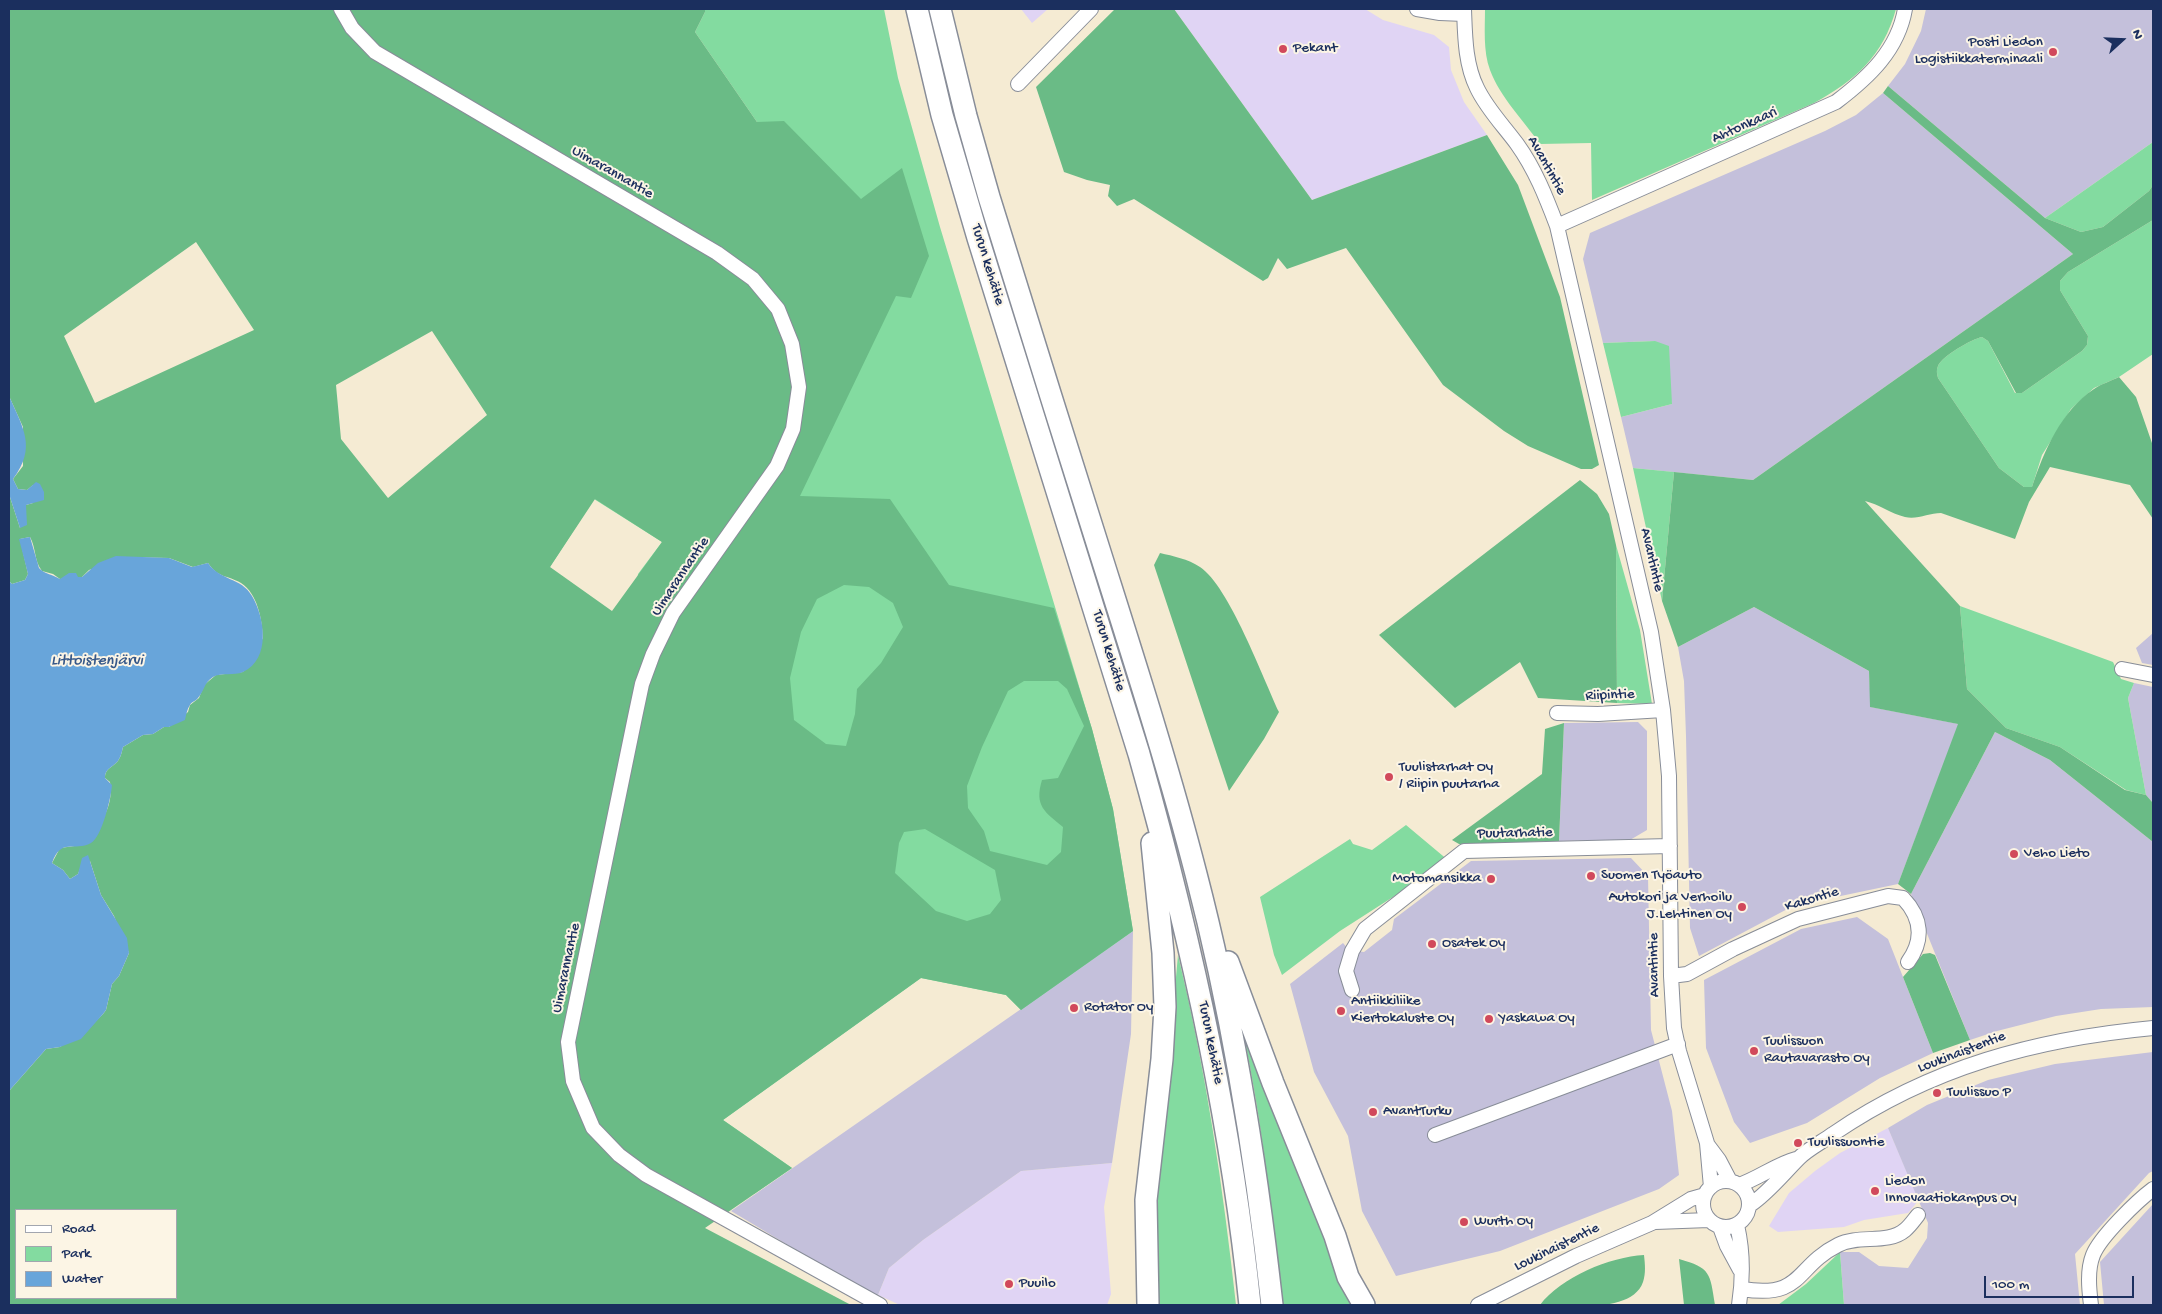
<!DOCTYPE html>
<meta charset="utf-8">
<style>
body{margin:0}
#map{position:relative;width:2162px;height:1314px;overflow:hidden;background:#f5ebd3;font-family:"Gochi Hand",sans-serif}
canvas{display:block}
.frame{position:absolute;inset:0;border:10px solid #1b2f5e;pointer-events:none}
.legend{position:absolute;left:15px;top:1209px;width:162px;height:90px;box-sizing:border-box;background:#fcf5e5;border:1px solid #a2a6af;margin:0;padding:6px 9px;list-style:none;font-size:15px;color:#1b2f5e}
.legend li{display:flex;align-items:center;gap:10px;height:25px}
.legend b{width:25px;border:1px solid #a2a6af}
.north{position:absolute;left:2097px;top:15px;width:50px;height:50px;-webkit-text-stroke:4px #fcf5e5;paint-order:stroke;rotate:70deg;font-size:14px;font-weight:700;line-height:20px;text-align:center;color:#1b2f5e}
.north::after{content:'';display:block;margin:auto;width:18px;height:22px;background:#1b2f5e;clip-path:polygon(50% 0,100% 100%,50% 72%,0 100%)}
.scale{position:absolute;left:1984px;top:1276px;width:150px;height:22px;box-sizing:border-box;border:2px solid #1b2f5e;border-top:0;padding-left:6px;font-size:15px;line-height:18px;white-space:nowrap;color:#1b2f5e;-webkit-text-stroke:4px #fcf5e5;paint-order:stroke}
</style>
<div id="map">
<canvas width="2162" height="1314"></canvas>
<div class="frame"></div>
<ul class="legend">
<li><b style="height:6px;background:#fff"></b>Road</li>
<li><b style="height:14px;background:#83dba0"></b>Park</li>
<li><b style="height:14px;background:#68a5da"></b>Water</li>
</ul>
<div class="north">N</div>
<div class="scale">100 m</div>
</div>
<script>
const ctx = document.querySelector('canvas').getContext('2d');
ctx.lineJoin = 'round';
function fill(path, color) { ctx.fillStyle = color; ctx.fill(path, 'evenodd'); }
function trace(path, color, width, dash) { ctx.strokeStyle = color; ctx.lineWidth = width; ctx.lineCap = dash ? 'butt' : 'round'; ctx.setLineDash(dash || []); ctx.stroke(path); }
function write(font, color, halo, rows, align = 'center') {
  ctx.font = font + ' "Gochi Hand",sans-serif'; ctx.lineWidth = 4; ctx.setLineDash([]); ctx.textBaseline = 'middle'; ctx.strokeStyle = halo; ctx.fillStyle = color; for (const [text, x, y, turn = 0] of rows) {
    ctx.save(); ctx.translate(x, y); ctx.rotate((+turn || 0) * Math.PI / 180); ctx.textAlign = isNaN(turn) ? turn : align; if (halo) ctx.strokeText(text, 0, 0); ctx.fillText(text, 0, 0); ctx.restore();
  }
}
fill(new Path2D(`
 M 1021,9 L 1048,9 L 1032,23 Z
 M 1174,9 L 1365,9 L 1383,20 L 1434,35 L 1449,47 L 1451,70 L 1464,102 L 1487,135 L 1312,200 Z
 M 1888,1128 L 1919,1200 L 1908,1213 L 1864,1220 L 1844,1227 L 1778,1232 L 1769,1226 L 1789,1193 L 1815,1171 L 1840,1153 Z
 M 1112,1163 L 1104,1207 L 1111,1294 L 1107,1305 L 900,1305 L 878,1295 L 889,1268 L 923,1240 L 1021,1171 Z`), '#e0d4f4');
fill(new Path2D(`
 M 1926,9 L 2153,9 L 2153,142 L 2045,218 L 1888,86 L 1905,64 L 1921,31 Z
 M 1883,93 L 2073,254 L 1753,480 L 1633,468 L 1621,417 L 1672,404 L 1655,341 L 1603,343 L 1583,259 L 1590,233 L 1825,131 L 1856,115 Z
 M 1754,607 L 1869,671 L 1871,707 L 1959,724 L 1898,884 L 1793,906 L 1699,956 L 1690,928 L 1686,736 L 1684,681 L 1678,647 Z
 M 2153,633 L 2153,665 L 2142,663 L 2136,648 Z
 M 2134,683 L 2153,687 L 2153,803 L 2146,795 L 2128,698 Z
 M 1638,722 L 1647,731 L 1647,830 L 1630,840 L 1559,841 L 1564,723 Z
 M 1995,732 L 2050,760 L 2153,842 L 2153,1007 L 2101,1009 L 2056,1016 L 1997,1031 L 1970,1040 L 1911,894 Z
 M 1631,858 L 1648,876 L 1651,1030 L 1672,1111 L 1679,1175 L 1659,1189 L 1500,1251 L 1396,1276 L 1362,1211 L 1348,1136 L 1314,1072 L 1290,984 L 1343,943 L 1349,950 L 1364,952 L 1392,930 L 1394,919 L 1471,861 Z
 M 1857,917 L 1888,939 L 1933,1053 L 1880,1078 L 1807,1123 L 1750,1143 L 1734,1122 L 1706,1048 L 1704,980 L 1801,929 Z
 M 1133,931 L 1131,1034 L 1112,1163 L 1021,1171 L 923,1240 L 889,1268 L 878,1295 L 848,1281 L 731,1211 Z
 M 2153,1052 L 2153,1171 L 2149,1173 L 2075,1254 L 2080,1305 L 1844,1305 L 1840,1252 L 1859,1252 L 1879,1266 L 1908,1268 L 1927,1238 L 1928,1223 L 1888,1128 L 1927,1105 L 1988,1080 L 2055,1064 Z
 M 2153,1204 L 2153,1305 L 2104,1305 L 2100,1262 Z`), '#c4c0db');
fill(new Path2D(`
 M 705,9 L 884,9 L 898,78 L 940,227 L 1092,729 L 1113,809 L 1133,931 L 1021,1010 L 1006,995 L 921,978 L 723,1120 L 792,1168 L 754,1194 L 598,975 L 638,574 L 662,542 L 594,499 L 550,567 L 460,489 L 757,122 L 695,32 L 705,12 Z
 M 1485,9 L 1896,9 C 1883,56 1856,80 1814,103 L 1592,200 L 1591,143 L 1540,144 C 1524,121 1500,97 1490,70 C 1483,51 1485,28 1485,9 Z
 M 2153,142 L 2153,185 L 2149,191 L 2103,227 L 2081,232 L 2045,218 Z
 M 2153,220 L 2153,354 L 2119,377 L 2094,388 L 2071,409 L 2042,455 L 2032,487 L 2024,487 L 1999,468 L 1938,378 C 1937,374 1936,370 1938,366 C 1942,356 1972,339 1982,337 L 1988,341 L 2015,393 L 2022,393 L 2082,351 L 2087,345 L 2088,336 L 2060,290 L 2060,281 L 2068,272 Z
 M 1655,341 L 1669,346 L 1672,404 L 1621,417 L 1603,343 Z
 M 1633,468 L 1674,472 L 1662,601 Z
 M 1616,545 L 1640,630 L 1652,704 L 1617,703 Z
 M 1960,606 L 2113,662 L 2121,679 L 2134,683 L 2128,698 L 2146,795 L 2126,790 L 2060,747 L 2006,728 L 1967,689 Z
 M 1406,825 L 1449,861 L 1340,931 L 1282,975 L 1274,955 L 1260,897 L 1350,839 L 1353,844 L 1372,850 Z
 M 1178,955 C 1206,1070 1223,1187 1236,1305 L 1154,1305 L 1151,1253 Z
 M 1239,1014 L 1356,1305 L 1283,1305 C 1271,1208 1261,1109 1239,1014 Z
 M 1840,1252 L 1844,1305 L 1778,1305 L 1806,1284 Z`), '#83dba0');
fill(new Path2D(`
 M 9,9 L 705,9 L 705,12 L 695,32 L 757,122 L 784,121 L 861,199 L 902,168 L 929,256 L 911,298 L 896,296 L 800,496 L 890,499 L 949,585 L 1054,608 L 1092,729 L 1113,809 L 1133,931 L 1021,1010 L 1006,995 L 921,978 L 723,1120 L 792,1168 L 705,1228 L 851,1305 L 9,1305 L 9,1091 L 46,1049 L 60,1047 L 93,1024 L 103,1014 L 106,1010 L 112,984 L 119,976 L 129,953 L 114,916 L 101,895 L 90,861 L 80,869 L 78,874 L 70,879 L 63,870 L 52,863 L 60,848 L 82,845 C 99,825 114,810 110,782 L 105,778 C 105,767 115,767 119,759 C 121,756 122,751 123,747 L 143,735 L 153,734 L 164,727 L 169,727 L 188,712 L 190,705 L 199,698 L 204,685 L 216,675 L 243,672 L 263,638 C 262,620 258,594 241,583 C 227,575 218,578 208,563 L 193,567 L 169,558 L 127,557 L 89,570 L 82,577 L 60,579 L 53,574 L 42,571 C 34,561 36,547 30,537 L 20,539 L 28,574 L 25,580 L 12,584 L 9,581 L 9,494 L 20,528 L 26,505 L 33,503 L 33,485 L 27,490 L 18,489 L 13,479 L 23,466 L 23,427 L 9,396 ZM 196,242 L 254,330 L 95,403 L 64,336 ZM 432,331 L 487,415 L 388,498 L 341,439 L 336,385 ZM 595,499 L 662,542 L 612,611 L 550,567 ZM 844,585 L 869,587 L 893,603 L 903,627 L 881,663 L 857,689 L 855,714 L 846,746 L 826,744 L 794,720 L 790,678 L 801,632 L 817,599 ZM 1024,681 L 1058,681 L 1067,689 L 1084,726 L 1058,778 L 1042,780 C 1034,806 1045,812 1063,827 L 1061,852 L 1047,865 L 990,851 L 984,831 L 968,808 L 967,786 L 982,747 L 1008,691 ZM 925,829 L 995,870 L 1001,900 L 990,914 L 967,921 L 936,911 L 895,873 L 899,843 L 904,832 ZM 16,1210 L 176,1210 L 176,1298 L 16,1298 Z
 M 1115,9 L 1174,9 L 1312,200 L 1487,135 L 1518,185 L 1560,297 L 1599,465 L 1592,469 L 1581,469 L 1528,446 L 1504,431 L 1443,385 L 1346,248 L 1287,269 L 1278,258 L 1268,278 L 1263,281 L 1134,199 L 1117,206 L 1108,196 L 1110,185 L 1087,180 L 1064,172 L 1036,87 Z
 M 1888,86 L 2045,218 L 2081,232 L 2103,227 L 2149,191 L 2153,185 L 2153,220 L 2068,272 L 2060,281 L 2060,290 L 2088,336 L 2087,345 L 2082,351 L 2022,393 L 2016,393 L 1988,341 L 1982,337 C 1972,339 1942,356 1938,366 C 1936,370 1937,374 1938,378 L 1999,468 L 2024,487 L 2032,487 C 2044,451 2061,411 2094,389 C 2101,384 2111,381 2119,377 L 2136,397 L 2153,446 L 2153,519 L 2130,485 L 2050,467 L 2029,502 L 2015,539 L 1941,513 C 1929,513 1917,520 1905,517 C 1892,514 1878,504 1865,501 L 1960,606 L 1967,689 L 2006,728 L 2060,747 L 2125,790 L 2146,795 L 2153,803 L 2153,842 L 2050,760 L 1995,732 L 1911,894 L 1898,884 L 1958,724 L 1870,707 L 1869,671 L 1754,607 L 1678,647 L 1662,601 L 1674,472 L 1753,480 L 2073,254 L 1883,93 Z
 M 1580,480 L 1597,494 L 1609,514 L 1616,545 L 1617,703 L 1538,698 L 1520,662 L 1455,708 L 1379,635 Z
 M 1160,553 C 1173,556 1188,559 1200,567 C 1229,586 1263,678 1279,712 L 1264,739 L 1229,791 L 1154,565 Z
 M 1564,723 L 1559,841 L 1459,844 L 1452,840 L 1542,774 L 1545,729 Z
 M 1930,953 L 1935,955 L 1970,1040 L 1933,1053 L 1903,977 L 1923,954 Z
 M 1644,1255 C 1645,1264 1646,1273 1643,1282 C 1632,1314 1567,1305 1540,1305 C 1561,1277 1610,1257 1644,1255 Z
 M 1679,1259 C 1711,1268 1710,1273 1715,1305 L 1684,1305 Z`), '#6abb86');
fill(new Path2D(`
 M 9,396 C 23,428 37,447 13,479 L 18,489 L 27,490 L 36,482 L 40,484 L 44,492 L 44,500 L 26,505 L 27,525 L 20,528 L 9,494 Z
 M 30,537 L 39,568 C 44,574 54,575 60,579 L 69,573 L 76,573 L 78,577 L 82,577 L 98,563 L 116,556 L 169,558 L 192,567 L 208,563 C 220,581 241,577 252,596 C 265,618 271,659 243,672 C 234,676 221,672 213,677 C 203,684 205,690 198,698 C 196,701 191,702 190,705 C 187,709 186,716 185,720 L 169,727 L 164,727 L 153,734 L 143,735 L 123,747 C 122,751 121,756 119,759 C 115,767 105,767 105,778 L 112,785 C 111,798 102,837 91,843 C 74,852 61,837 52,863 L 63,870 L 70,879 L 78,874 L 82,858 L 88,855 L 101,895 L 127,938 L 129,953 L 119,976 L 112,984 L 106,1010 L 103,1014 L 81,1039 L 60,1047 L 46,1049 L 9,1091 L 9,581 L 12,584 L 25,580 L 28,574 L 19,539 Z`), '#68a5da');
const minor = new Path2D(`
 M 341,9 L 352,28 L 375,52 L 717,253 L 753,279 L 778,309 L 792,344 L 799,387 L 793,429 L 777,466 L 673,613 L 653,654 L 642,684 L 635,717 L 568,1042 L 573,1081 L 593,1128 L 619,1155 L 646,1175 L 880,1305
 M 1417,9 L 1440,13 L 1464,14
 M 1464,9 C 1465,35 1465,64 1477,88 C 1487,109 1503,125 1517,144 C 1535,169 1546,197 1557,226 L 1651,632 L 1663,710 L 1669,776 L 1671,976 L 1674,1028 L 1679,1051 L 1707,1143 L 1711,1187
 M 1018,84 L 1091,9
 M 1557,226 L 1836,102 C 1869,77 1898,50 1905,9
 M 2122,669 L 2153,675
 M 1557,713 L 1598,714 L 1663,710
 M 1671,976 L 1687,974 L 1733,949 L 1798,919 L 1888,896 L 1903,898 C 1922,918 1924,940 1908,962
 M 1352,990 L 1346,971 L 1352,951 L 1365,929 L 1464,851 L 1670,846
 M 1435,1135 L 1678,1044
 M 1707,1144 L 1719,1160 L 1730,1181
 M1703 1204a23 23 0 1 1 46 0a23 23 0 1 1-46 0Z
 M 1739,1185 C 1759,1178 1777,1164 1796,1159
 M 1750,1205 C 1768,1193 1783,1174 1799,1158 C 1808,1149 1822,1142 1833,1134 C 1931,1067 2036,1039 2153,1028
 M 1655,1222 L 1709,1220
 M 1737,1225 C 1743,1251 1743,1279 1739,1305
 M 1720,1227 L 1727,1246 L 1740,1270
 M 1742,1289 C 1804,1299 1794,1267 1838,1245 C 1859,1234 1887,1245 1905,1230 C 1910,1226 1914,1220 1918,1215
 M 1478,1305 L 1576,1256 L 1652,1223 L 1691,1199 L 1705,1195
 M 2091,1305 C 2089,1289 2087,1270 2093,1255 C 2100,1237 2137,1201 2153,1189`);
const highway = new Path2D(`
 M 917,9 L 942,115 L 978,238 L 1139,754 C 1190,935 1231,1118 1250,1305
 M 940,9 L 966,116 L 989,197 C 1025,314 1062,432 1099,549 C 1133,657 1168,765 1196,874 C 1233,1016 1256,1160 1272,1305
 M 1228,962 L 1273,1083 L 1335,1236 L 1348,1277 L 1364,1305
 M 1148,1305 L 1146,1200 L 1162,1059 L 1165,1007 L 1163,953 L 1152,843`);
trace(minor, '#888d98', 16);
trace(highway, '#888d98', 24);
trace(minor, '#fff', 14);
trace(highway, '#fff', 21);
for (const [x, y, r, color] of [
 [1283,49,5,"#d1495b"],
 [2053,52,5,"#d1495b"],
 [1389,777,5,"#d1495b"],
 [2014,854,5,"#d1495b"],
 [1591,876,5,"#d1495b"],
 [1491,879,5,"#d1495b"],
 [1742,907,5,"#d1495b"],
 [1432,944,5,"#d1495b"],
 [1074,1008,5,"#d1495b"],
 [1341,1011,5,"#d1495b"],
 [1489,1019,5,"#d1495b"],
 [1754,1051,5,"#d1495b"],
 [1937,1093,5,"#d1495b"],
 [1373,1112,5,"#d1495b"],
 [1798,1143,5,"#d1495b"],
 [1875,1191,5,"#d1495b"],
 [1464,1222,5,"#d1495b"],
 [1009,1284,5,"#d1495b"]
]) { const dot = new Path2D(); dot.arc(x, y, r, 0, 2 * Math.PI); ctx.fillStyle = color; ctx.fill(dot); trace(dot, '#fcf5e5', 2); }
write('15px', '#1b2f5e', '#fcf5e5', [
 ["Posti Liedon",2043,43,"right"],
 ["Logistiikkaterminaali",2043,60,"right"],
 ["Pekant",1293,49],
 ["Tuulistarhat Oy",1399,768],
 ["/ Riipin puutarha",1399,785],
 ["Veho Lieto",2024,854],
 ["Suomen Työauto",1601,876],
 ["Motomansikka",1481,879,"right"],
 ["Autokori ja Verhoilu",1732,898,"right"],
 ["J.Lehtinen Oy",1732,915,"right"],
 ["Osatek Oy",1442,944],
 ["Antiikkiliike",1351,1002],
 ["Kiertokaluste Oy",1351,1019],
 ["Rotator Oy",1084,1008],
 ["Yaskawa Oy",1499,1019],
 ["Tuulissuon",1764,1042],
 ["Rautavarasto Oy",1764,1059],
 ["Tuulissuo P",1947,1093],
 ["AvantTurku",1383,1112],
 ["Tuulissuontie",1808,1143],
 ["Liedon",1885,1182],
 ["Innovaatiokampus Oy",1885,1199],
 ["Wurth Oy",1474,1222],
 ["Puuilo",1019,1284]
], 'left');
write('15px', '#1b2f5e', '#fcf5e5', [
 ["Ahtonkaari",1745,126,-24],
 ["Avantintie",1546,166,61],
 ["Uimarannantie",612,173,30],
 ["Turun kehätie",987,265,73],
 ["Avantintie",1651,560,77],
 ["Uimarannantie",681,577,-56],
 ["Turun kehätie",1108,651,73],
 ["Riipintie",1610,696,-2],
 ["Puutarhatie",1515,834,-1],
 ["Kakontie",1812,900,-17],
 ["Avantintie",1655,965,-91],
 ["Uimarannantie",567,968,-78],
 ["Turun kehätie",1210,1043,79],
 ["Loukinaistentie",1962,1053,-21],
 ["Loukinaistentie",1557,1248,-26]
]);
write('italic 16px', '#365889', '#fcf5e5', [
 ["Littoistenjärvi",97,662]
]);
</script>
